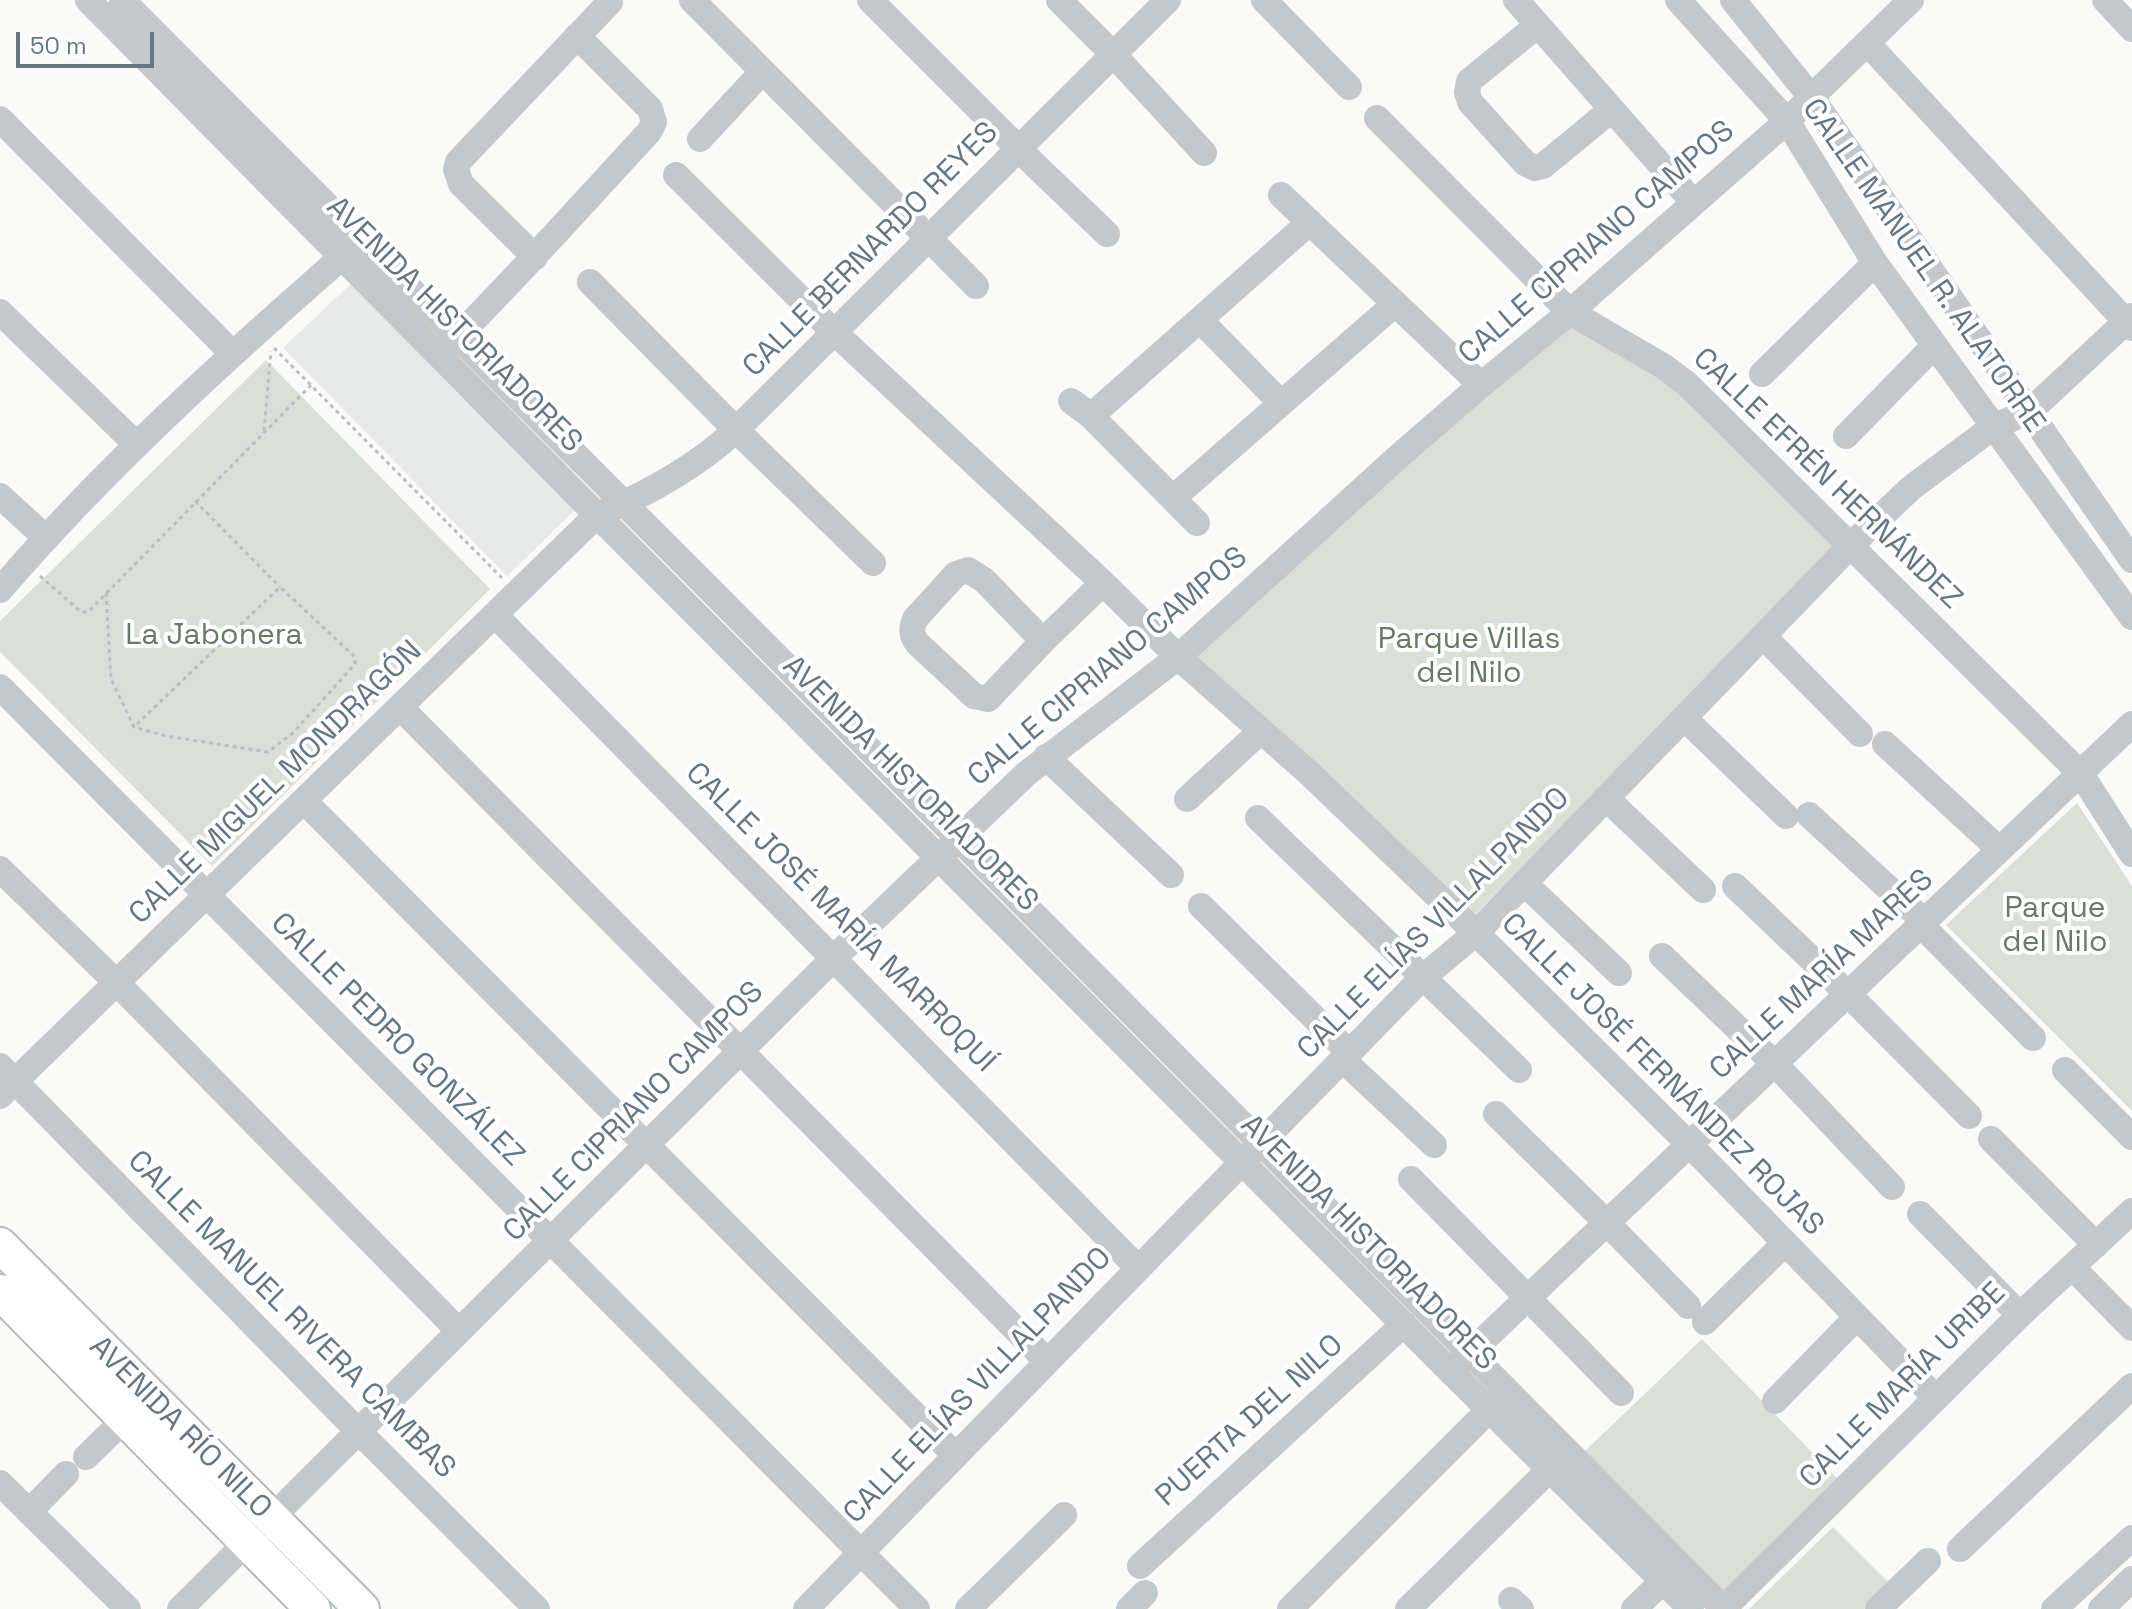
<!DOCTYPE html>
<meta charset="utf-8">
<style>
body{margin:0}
#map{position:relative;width:2132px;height:1609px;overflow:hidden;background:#fafaf8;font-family:"Space Grotesk",sans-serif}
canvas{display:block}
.scale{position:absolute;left:16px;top:32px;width:138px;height:36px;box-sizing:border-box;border:4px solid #657683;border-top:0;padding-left:10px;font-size:24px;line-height:28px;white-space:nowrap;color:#657683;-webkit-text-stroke:6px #fff;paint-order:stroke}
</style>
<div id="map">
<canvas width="2132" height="1609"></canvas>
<div class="scale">50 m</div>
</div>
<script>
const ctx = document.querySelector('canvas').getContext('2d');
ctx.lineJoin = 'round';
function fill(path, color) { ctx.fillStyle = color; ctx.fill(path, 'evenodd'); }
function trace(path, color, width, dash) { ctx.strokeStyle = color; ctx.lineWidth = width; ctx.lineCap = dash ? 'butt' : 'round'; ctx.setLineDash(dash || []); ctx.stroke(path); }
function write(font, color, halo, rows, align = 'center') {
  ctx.font = font + ' "Space Grotesk",sans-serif'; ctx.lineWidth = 8; ctx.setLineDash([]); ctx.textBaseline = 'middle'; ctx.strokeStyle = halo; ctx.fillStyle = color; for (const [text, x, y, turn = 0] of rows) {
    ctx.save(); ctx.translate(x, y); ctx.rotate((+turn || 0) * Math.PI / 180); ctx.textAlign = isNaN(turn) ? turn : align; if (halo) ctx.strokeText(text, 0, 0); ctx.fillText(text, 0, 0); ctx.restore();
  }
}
fill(new Path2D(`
 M 357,278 L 581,504 L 507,576 L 283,348 Z`), '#e8e9e9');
fill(new Path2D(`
 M 1571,320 L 1672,374 L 1846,545 L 1472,917 L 1190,656 Z
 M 266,360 L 490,589 L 212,866 L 0,652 L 0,621 Z
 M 2077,803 L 2132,886 L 2132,1111 L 1946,925 Z
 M 1702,1339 L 1838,1479 L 1722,1594 L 1583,1453 Z
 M 1833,1527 L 1890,1584 L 1864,1609 L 1749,1609 Z`), '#dadfd7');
const major = new Path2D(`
 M 0,1245 L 362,1609
 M 0,1292 L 313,1609`);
trace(major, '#b5babe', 38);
trace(new Path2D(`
 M 274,348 L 502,578
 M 264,431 L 271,351
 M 195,501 L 280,587
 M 40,576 L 81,612 L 88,612 L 311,385
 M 106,593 L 111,679 L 134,727 L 166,736 L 268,752 L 293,733 L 355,664 L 355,657 L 280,587 L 134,727`), '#bbbfc2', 3, [4, 4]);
trace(new Path2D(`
 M 88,0 L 597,515 L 1450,1371 L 1691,1609
 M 122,0 C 657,535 1191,1072 1724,1609
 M 692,0 L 976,286
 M 870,0 L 1036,166 L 1107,234
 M 1059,0 L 1113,54 L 1204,153
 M 1264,0 L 1349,87
 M 1516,0 L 1694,203
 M 1678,0 L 1787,121 L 1875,263 L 2132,617
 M 1733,0 L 1811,97 L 2132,560
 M 2105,0 L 2132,29
 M 1538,25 L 1469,81 L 1467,92 L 1470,102 L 1525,163 L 1535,168 L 1543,166 L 1611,110
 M 1867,43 L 2132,328
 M 1377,118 L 1570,312 L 1663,366 L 1687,384 L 2081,774 L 2132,854
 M 0,119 L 232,353
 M 700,139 L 762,72
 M 676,175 L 833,331 L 1103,583 L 1178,657 L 1310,774 L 1476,933 L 1690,1145 L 1936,1398
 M 1281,195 L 1481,385
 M 535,257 L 461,184 L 456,169 L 458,162 L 610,2
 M 590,282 L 736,430 L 873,563
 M 0,312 L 137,445
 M 1200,320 L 1281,403
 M 447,347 C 517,278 582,204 649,132 L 654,122 L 650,109 L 577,36
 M 1762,374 L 1875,263
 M 1071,401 L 1091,416 L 1197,523
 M 1091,416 L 1310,222
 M 1846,436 L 1934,346
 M 0,496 L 45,537
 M 1173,498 L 1395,304
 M 0,590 C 104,469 222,362 342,257
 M 495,615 L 1138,1268
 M 1763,636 L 1860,734
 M 1043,641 L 984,580 L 968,570 L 956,574 L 915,619 C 911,629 911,635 918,644 L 974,696 L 988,699 L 1043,641 L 1103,583
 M 0,687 L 917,1609
 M 400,707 L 1047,1361
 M 1684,718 L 1786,816
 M 1885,744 L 2000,850
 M 1046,757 L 1171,875
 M 1606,798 L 1703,890
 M 1187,799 L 1261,731
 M 304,801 L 955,1455
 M 1809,815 L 1925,922
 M 1258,818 L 1519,1070
 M 0,869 L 116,982 L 459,1331
 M 1524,883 L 1619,973
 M 1735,886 L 1848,994 L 1969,1116
 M 1201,906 L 1349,1052
 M 1921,925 L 2033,1038
 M 1662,956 L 1775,1064 L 1892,1187
 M 1342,1059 L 1434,1145
 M 0,1066 L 359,1432 L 537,1609
 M 2065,1070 L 2132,1137
 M 0,1096 L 597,515 C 645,495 697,466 736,430 L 1168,0
 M 1496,1114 L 1607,1223 L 1688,1306
 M 1991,1139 L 2096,1245
 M 1411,1179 L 1621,1393
 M 1920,1214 L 2020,1315
 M 2073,1268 L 2132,1328
 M 1705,1322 L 1785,1243
 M 1456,1366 L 2132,724
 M 1775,1401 L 1857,1317
 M 86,1457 L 125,1419
 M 0,1483 L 128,1609
 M 29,1512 L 66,1474
 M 1960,1549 L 2132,1386
 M 1140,1566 L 1404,1324
 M 1511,1600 L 1521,1609
 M 180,1609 L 841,951 L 1026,774 L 1178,657 L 1398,457 L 1481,385 L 1570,312 L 1787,121 L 1911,0
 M 806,1609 L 1422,978 L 1476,933 L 1851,545 L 1911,488 L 1993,427 L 2030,411 L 2132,316
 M 968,1609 L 1064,1515
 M 1129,1609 L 1145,1593
 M 1290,1609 L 1490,1409
 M 1408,1609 L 1551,1468
 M 1634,1609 L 1664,1580
 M 1723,1609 L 2020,1315 L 2132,1211
 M 1878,1609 L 1928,1561
 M 2054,1609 L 2132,1538
 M 2101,1609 L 2132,1579`), '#c3c8cc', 26);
trace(major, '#fff', 34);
write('30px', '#657683', '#fff', [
 ["CALLE CIPRIANO CAMPOS",1597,243,-41],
 ["CALLE BERNARDO REYES",871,250,-45],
 ["CALLE MANUEL R. ALATORRE",1923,266,55],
 ["AVENIDA HISTORIADORES",454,325,45],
 ["CALLE EFRÉN HERNÁNDEZ",1827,479,44],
 ["CALLE CIPRIANO CAMPOS",1108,667,-40],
 ["CALLE MIGUEL MONDRAGÓN",276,783,-44],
 ["AVENIDA HISTORIADORES",910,784,45],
 ["CALLE JOSÉ MARÍA MARROQUÍ",840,918,45],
 ["CALLE ELÍAS VILLALPANDO",1434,924,-45],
 ["CALLE MARÍA MARES",1822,975,-43],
 ["CALLE PEDRO GONZÁLEZ",397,1040,45],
 ["CALLE JOSÉ FERNÁNDEZ ROJAS",1662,1075,45],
 ["CALLE CIPRIANO CAMPOS",634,1112,-45],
 ["AVENIDA HISTORIADORES",1368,1243,45],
 ["CALLE MANUEL RIVERA CAMBAS",291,1315,45],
 ["CALLE ELÍAS VILLALPANDO",978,1386,-46],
 ["CALLE MARÍA URIBE",1903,1386,-45],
 ["PUERTA DEL NILO",1250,1421,-42],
 ["AVENIDA RÍO NILO",180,1428,45]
]);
write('30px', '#687a64', '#fff', [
 ["La Jabonera",214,636],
 ["Parque Villas",1469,640],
 ["del Nilo",1469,674],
 ["Parque",2055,909],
 ["del Nilo",2055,943]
]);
</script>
